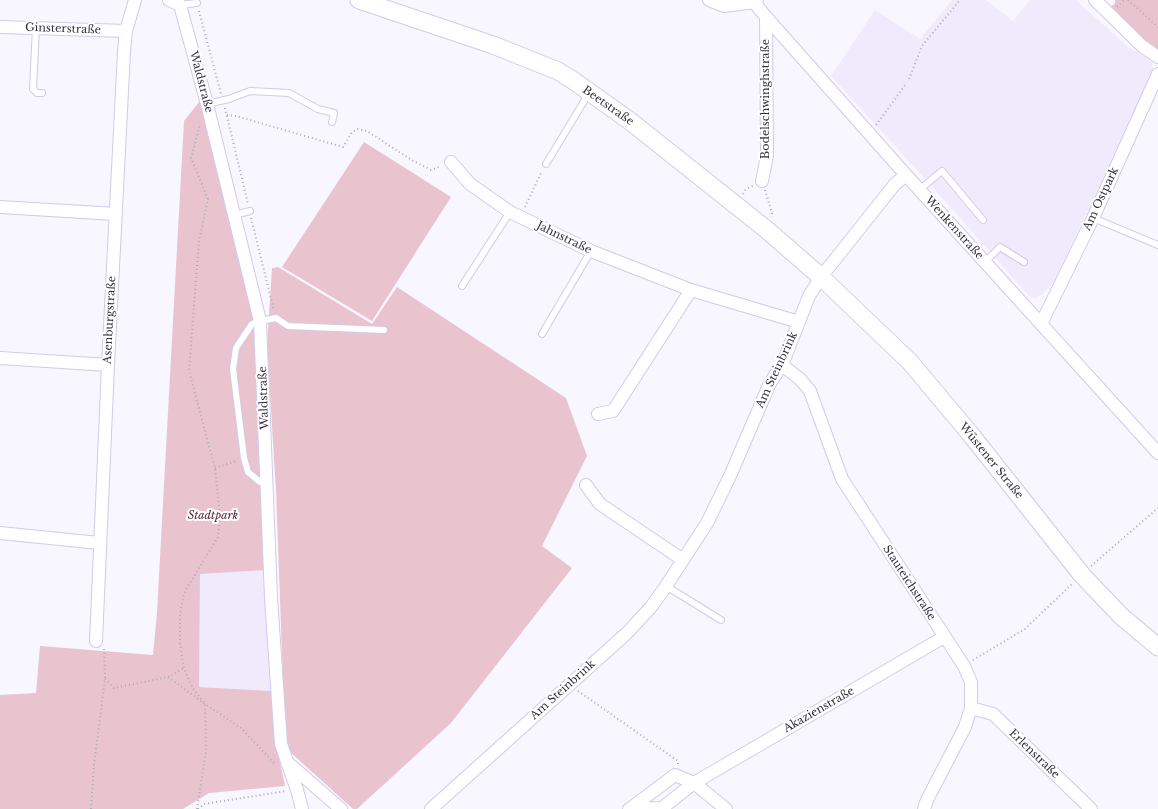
<!DOCTYPE html>
<meta charset="utf-8">
<style>
body{margin:0}
canvas{display:block;background:#f8f6fe}
</style>
<canvas width="1158" height="809"></canvas>
<script>
const ctx = document.querySelector('canvas').getContext('2d');
ctx.lineJoin = 'round';
function fill(path, color) { ctx.fillStyle = color; ctx.fill(path, 'evenodd'); }
function trace(path, color, width, dash) { ctx.strokeStyle = color; ctx.lineWidth = width; ctx.lineCap = dash ? 'butt' : 'round'; ctx.setLineDash(dash || []); ctx.stroke(path); }
function write(font, color, halo, rows, align = 'center') {
  ctx.font = font + ' "Libre Baskerville",serif'; ctx.lineWidth = 4; ctx.setLineDash([]); ctx.textBaseline = 'middle'; ctx.strokeStyle = halo; ctx.fillStyle = color; for (const [text, x, y, turn = 0] of rows) {
    ctx.save(); ctx.translate(x, y); ctx.rotate((+turn || 0) * Math.PI / 180); ctx.textAlign = isNaN(turn) ? turn : align; if (halo) ctx.strokeText(text, 0, 0); ctx.fillText(text, 0, 0); ctx.restore();
  }
}
fill(new Path2D(`
 M 952,0 L 986,0 L 1013,21 L 1030,0 L 1076,0 L 1128,47 L 1146,57 L 1152,64 L 1153,71 L 1059,272 L 1054,282 L 1042,294 L 1035,299 L 1028,295 L 938,193 L 831,76 L 875,10 L 920,39 Z
 M 266,570 L 271,691 L 199,687 L 200,574 Z`), '#efebfc');
fill(new Path2D(`
 M 1115,0 L 1158,0 L 1158,50 L 1133,33 L 1109,9 L 1115,3 Z
 M 200,101 L 257,322 L 266,570 L 200,574 L 199,687 L 271,691 L 276,744 L 285,786 L 209,793 L 183,809 L 0,809 L 0,695 L 36,693 L 40,646 L 153,655 L 157,612 L 184,121 Z
 M 364,142 L 451,197 L 372,321 L 282,267 Z
 M 278,267 L 372,324 L 397,287 L 566,398 L 587,456 L 542,546 L 572,568 L 451,723 L 357,809 L 353,809 L 289,751 L 285,736 L 276,490 L 267,346 L 272,268 Z`), '#e9c4cf');
const service = new Path2D(`
 M 180,5 L 197,3
 M 36,28 L 33,89 L 37,93 L 42,93
 M 207,104 L 229,99 L 250,91 L 289,93 L 318,109 L 334,113 L 332,122
 M 546,164 L 589,93
 M 919,190 L 942,171 L 983,220
 M 234,215 L 250,211
 M 1093,218 L 1158,245
 M 985,262 L 1000,247 L 1024,262
 M 462,286 L 510,212
 M 542,334 L 591,251
 M 267,481 L 260,482 L 248,472 L 244,458 L 233,369 L 236,348 L 252,324 L 260,321 L 276,318 L 288,326 L 384,330
 M 666,586 L 721,620`);
const minor = new Path2D(`
 M 169,0 L 180,5 L 207,104 L 260,321 L 271,598 L 281,744 L 297,790 L 302,809
 M 709,0 L 724,6 L 754,2 L 757,0
 M 752,0 L 766,17 L 906,175 L 1158,453
 M 1095,0 L 1142,46 L 1158,57
 M 0,27 L 126,31
 M 451,162 L 470,184 L 510,212 L 591,251 L 691,290 L 799,322
 M 762,181 L 767,156 L 766,17
 M 0,207 L 116,214
 M 1041,324 L 1093,218 L 1158,74
 M 0,358 L 108,365
 M 782,365 L 800,379 L 810,391 L 842,479 L 964,666 L 971,682 L 971,708 L 965,727 L 927,800 L 924,809
 M 598,414 L 613,411 L 691,290
 M 586,485 L 600,504 L 683,560
 M 0,533 L 99,543
 M 96,641 L 108,365 L 124,52 L 126,31 L 135,0
 M 971,708 L 993,714 L 1091,809
 M 287,762 L 341,809
 M 631,808 L 675,775 L 694,783 L 726,809
 M 431,809 L 627,633 L 651,607 L 666,586 L 707,523 L 730,476 L 770,383 L 782,365 L 809,296 L 821,277 L 895,184 L 906,175
 M 629,809 L 662,808 L 694,783 L 944,637`);
const secondary = new Path2D(`
 M 359,0 L 493,45 L 558,71 L 574,81 L 630,121 L 767,230 L 821,277 L 910,362 L 972,436 L 1082,575 L 1121,616 L 1158,647`);
trace(service, '#d3c9ec', 8);
trace(minor, '#d3c9ec', 14);
trace(secondary, '#d3c9ec', 19);
trace(new Path2D(`
 M 1128,0 L 1158,27
 M 1117,7 L 1124,0
 M 199,11 L 221,94
 M 909,79 L 922,46 L 960,0
 M 225,108 L 248,204
 M 227,115 L 236,116 L 343,147 L 352,132 L 358,129 L 367,131 L 410,159 L 431,170 L 441,166
 M 876,125 L 906,84
 M 765,190 L 772,213 L 771,217
 M 743,194 L 746,189 L 753,186
 M 525,207 L 542,171
 M 251,218 L 274,311
 M 215,468 L 236,461
 M 1091,566 L 1158,508
 M 973,660 L 1025,629 L 1072,584
 M 168,677 L 184,668
 M 105,679 L 114,688 L 168,677 L 205,704 L 241,728 L 275,764
 M 578,691 L 678,761 L 678,764
 M 91,809 L 94,765 L 105,679 L 104,649
 M 197,809 L 206,751 L 205,704 L 192,687 L 184,668 L 180,644 L 180,615 L 184,593 L 218,537 L 220,518 L 215,468 L 189,371 L 199,241 L 208,199 L 191,158 L 200,124
 M 198,809 L 204,804 L 286,791`), '#acaab4', 2, [1, 3]);
trace(service, '#fff', 6);
trace(minor, '#fff', 12);
trace(secondary, '#fff', 17);
write('11px', '#34303e', '#fff', [
 ["Ginsterstraße",63,29,2],
 ["Waldstraße",201,82,75],
 ["Bodelschwinghstraße",766,99,-90],
 ["Beetstraße",608,106,35],
 ["Am Ostpark",1101,199,-65],
 ["Wenkenstraße",954,228,48],
 ["Jahnstraße",564,238,26],
 ["Asenburgstraße",110,320,-87],
 ["Am Steinbrink",777,370,-65],
 ["Waldstraße",264,398,-92],
 ["Wüstener Straße",991,461,51],
 ["Stauteichstraße",909,583,57],
 ["Am Steinbrink",563,690,-42],
 ["Akazienstraße",819,710,-30],
 ["Erlenstraße",1034,754,44]
]);
write('italic 11px', '#542033', '#fff', [
 ["Stadtpark",213,516]
]);
</script>
